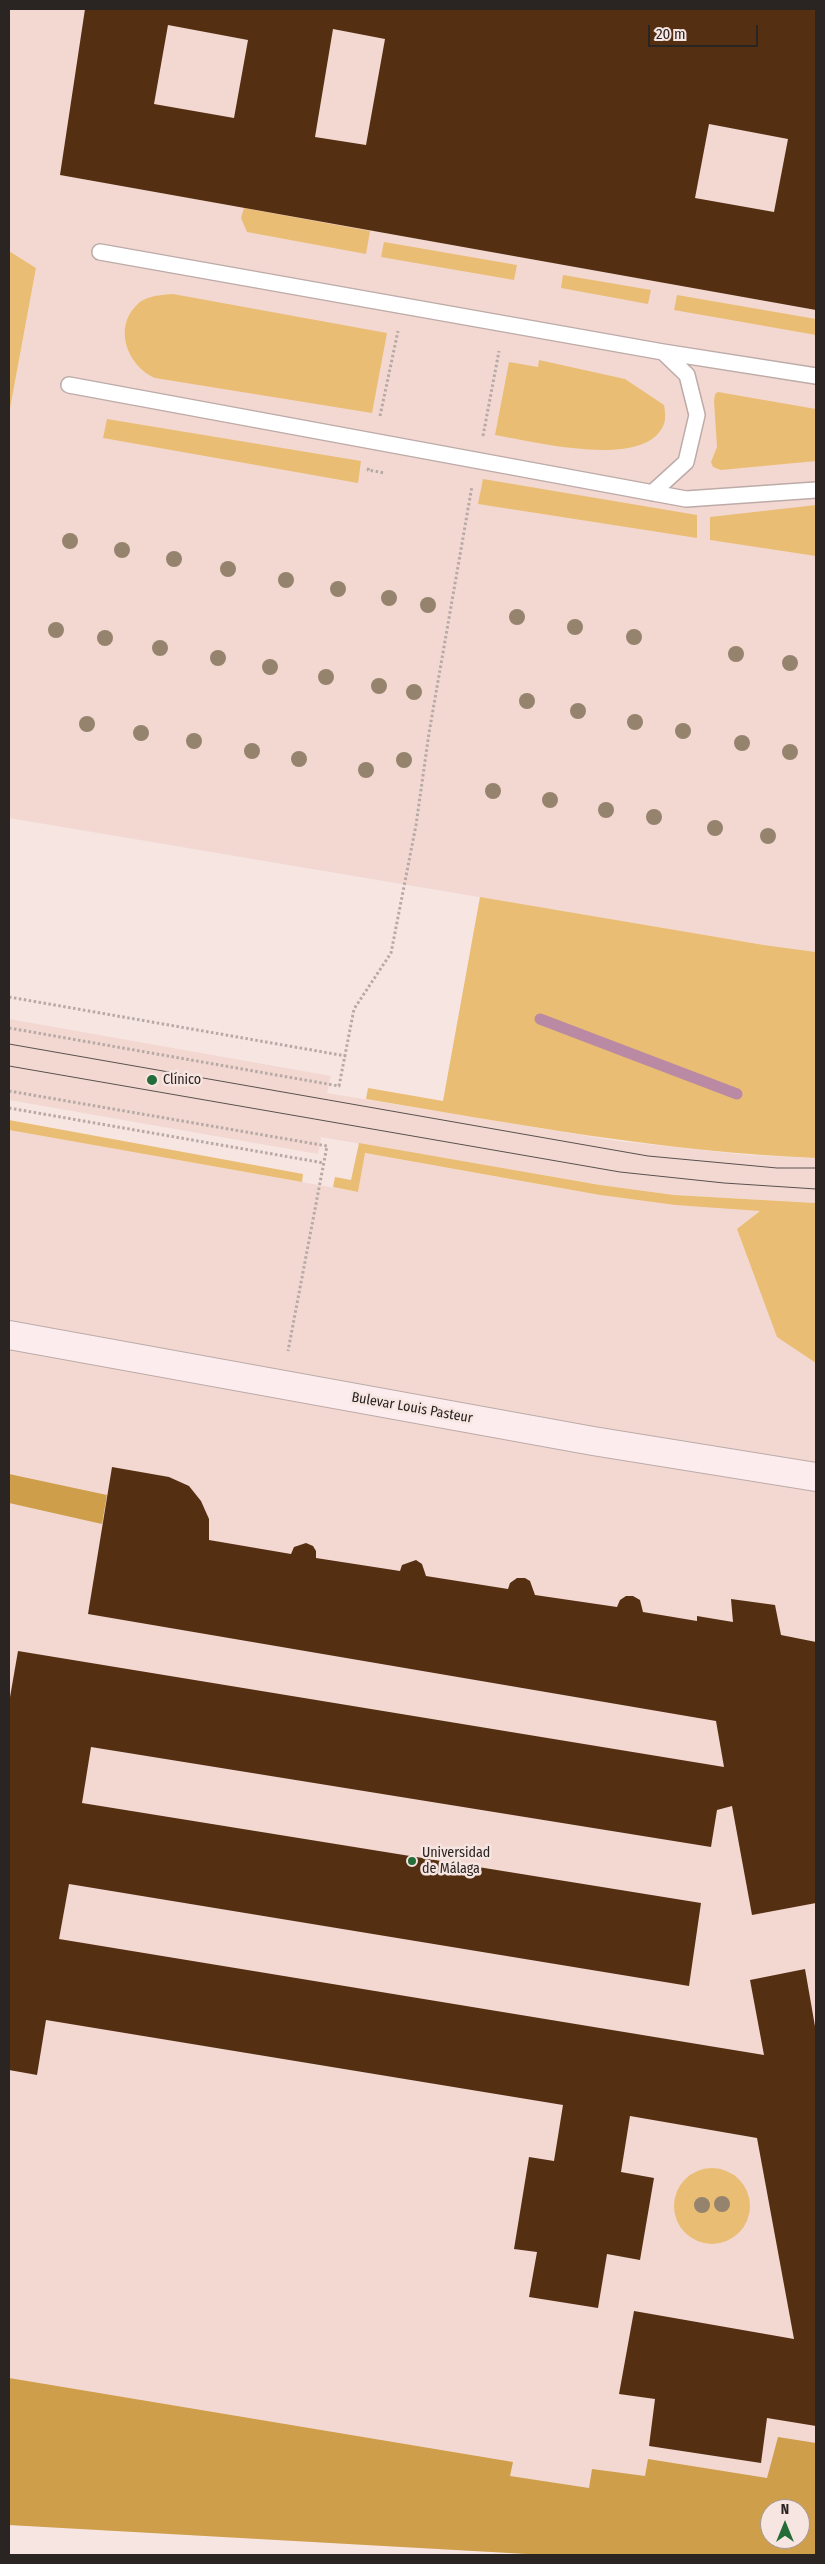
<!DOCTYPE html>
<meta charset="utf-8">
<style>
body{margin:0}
#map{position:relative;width:825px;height:2564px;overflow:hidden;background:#f7e5e1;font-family:"Fira Sans Condensed",sans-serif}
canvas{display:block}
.frame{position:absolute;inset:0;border:10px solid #2a2422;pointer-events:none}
.north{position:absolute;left:760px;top:2499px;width:50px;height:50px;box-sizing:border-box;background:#f7e5e1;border:1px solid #a59895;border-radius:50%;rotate:0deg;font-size:14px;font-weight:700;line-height:20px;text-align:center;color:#2a2422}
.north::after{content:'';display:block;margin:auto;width:18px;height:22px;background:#246c38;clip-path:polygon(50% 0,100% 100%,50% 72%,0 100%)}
.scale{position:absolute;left:648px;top:25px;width:110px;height:22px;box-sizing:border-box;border:2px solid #2a2422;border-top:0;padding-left:6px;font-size:15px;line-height:18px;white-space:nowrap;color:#2a2422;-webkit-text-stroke:4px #f7e5e1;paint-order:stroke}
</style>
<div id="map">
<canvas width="825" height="2564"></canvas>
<div class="frame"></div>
<div class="north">N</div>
<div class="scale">20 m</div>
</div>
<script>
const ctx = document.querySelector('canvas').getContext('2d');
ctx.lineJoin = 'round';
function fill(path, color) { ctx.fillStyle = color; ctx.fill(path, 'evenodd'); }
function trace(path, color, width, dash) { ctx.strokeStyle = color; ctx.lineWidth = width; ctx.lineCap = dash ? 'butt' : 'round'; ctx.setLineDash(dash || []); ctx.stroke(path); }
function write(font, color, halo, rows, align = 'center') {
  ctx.font = font + ' "Fira Sans Condensed",sans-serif'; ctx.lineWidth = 5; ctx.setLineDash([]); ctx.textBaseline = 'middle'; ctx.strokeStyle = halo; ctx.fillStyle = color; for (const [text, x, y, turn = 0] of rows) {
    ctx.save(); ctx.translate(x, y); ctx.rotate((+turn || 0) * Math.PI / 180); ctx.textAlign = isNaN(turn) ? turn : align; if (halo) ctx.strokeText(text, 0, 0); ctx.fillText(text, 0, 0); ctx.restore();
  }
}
fill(new Path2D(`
 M 9,9 L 816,9 L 816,952 L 764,945 L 9,818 L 9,414 L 36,268 L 9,251 Z
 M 9,1019 L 331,1076 L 327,1093 L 618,1141 L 748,1155 L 816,1158 L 816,1203 L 674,1195 L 600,1185 L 321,1137 L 318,1154 L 9,1100 Z
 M 9,1130 L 358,1192 L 364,1153 L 600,1195 L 675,1205 L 816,1212 L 816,2555 L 545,2555 L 9,2525 ZM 770,2509 L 800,2509 L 800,2539 L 770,2539 Z`), '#f3d8d2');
fill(new Path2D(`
 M 244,208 L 370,231 L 366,254 L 247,232 L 241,218 Z
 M 384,242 L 517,265 L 514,280 L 381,257 Z
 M 9,251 L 36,268 L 9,414 Z
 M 563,275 L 651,290 L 648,304 L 561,288 Z
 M 173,294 L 387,333 L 372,413 L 155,378 C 126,365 112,325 140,302 C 150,295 162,295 173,294 Z
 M 677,295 L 816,319 L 816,335 L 674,310 Z
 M 539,360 L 625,379 L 664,405 C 665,411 666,419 664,424 C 646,471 532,441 495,435 L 509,362 L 538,367 Z
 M 718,392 L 816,409 L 816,461 L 721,470 L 713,467 L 711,462 L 717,447 L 714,401 L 715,394 Z
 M 107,419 L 361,461 L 358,483 L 103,438 Z
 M 483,479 L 697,515 L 697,538 L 478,504 Z
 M 816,505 L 816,556 L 710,540 L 710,517 Z
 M 480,897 L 764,945 L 816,952 L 816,1158 C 664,1152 516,1124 366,1099 L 368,1088 L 443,1101 Z
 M 9,1120 L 303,1174 L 302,1182 L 9,1130 Z
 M 359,1143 L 600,1185 L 674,1195 L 816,1203 L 816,1363 L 777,1337 L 737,1229 L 760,1211 L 675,1205 L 600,1195 L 365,1153 L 358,1192 L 333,1187 L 335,1177 L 351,1180 Z
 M674 2206a38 38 0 1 1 76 0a38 38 0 1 1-76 0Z`), '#eabd74');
fill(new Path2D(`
 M 9,1474 L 107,1495 L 102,1524 L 9,1503 Z
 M 9,2378 L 513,2462 L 510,2476 L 589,2488 L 592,2469 L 645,2476 L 648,2459 L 767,2478 L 778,2437 L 816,2443 L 816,2555 L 545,2555 L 9,2525 ZM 770,2509 L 800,2509 L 800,2539 L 770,2539 Z`), '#ce9e4a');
trace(new Path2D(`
 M 540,1019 L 737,1094`), '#ba89a3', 11);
fill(new Path2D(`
 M 85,9 L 816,9 L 816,310 L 60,175 ZM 168,25 L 248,40 L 234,118 L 154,104 ZM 333,29 L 385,39 L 366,145 L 315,137 ZM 709,124 L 788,139 L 774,212 L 695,198 Z
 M 112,1467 L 169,1477 L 189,1486 L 201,1501 L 209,1519 L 209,1540 L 291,1554 L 294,1547 L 306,1543 L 313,1546 L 316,1551 L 316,1558 L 400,1571 L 402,1565 L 416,1560 L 422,1564 L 426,1576 L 508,1589 L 510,1583 L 517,1578 L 525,1578 L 530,1581 L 535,1595 L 617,1607 L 620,1600 L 626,1596 L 633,1596 L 640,1600 L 643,1612 L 697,1621 L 697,1616 L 733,1622 L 731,1599 L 775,1605 L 781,1635 L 816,1642 L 816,1903 L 752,1915 L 732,1806 L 717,1810 L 711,1847 L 91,1747 L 82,1803 L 701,1903 L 689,1986 L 69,1884 L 59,1939 L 764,2055 L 750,1980 L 805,1969 L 816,2032 L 816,2426 L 767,2418 L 761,2463 L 649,2446 L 655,2399 L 619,2394 L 634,2311 L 794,2339 L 757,2138 L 630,2116 L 621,2172 L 654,2178 L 640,2260 L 607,2254 L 598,2308 L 529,2297 L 537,2252 L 514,2249 L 529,2157 L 554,2161 L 563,2105 L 46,2020 L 37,2075 L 9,2070 L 9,1703 L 18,1651 L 724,1767 L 716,1721 L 88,1614 Z`), '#552f12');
const lane = new Path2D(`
 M 100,252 L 663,352 L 816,376
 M 69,385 L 686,499 L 816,490
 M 652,493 L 686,462 L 697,415 L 687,375 L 663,352`);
const secondary = new Path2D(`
 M 9,1335 L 593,1441 L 816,1477`);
trace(lane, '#bdaba8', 18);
trace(secondary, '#bdaba8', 30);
trace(new Path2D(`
 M 380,416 L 398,331
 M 483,436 L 499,351
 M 369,468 L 368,470 L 385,473
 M 9,997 L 346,1056
 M 9,1028 L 339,1086 L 354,1009 L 391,953 L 416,825 L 429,733 L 472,486
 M 9,1091 L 327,1146 L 288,1351
 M 9,1108 L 324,1163`), '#b7a9a5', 3, [2.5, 2.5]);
trace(lane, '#fff', 15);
trace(secondary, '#fcecee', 28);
trace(new Path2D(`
 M 9,1044 L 648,1156 L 777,1168 L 816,1168
 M 9,1066 L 620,1172 L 724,1183 L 816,1189`), '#5a514e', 1);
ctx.fillStyle = '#96836d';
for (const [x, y] of [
 [70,541],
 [122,550],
 [174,559],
 [228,569],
 [286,580],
 [338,589],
 [389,598],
 [428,605],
 [517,617],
 [575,627],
 [56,630],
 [634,637],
 [105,638],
 [160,648],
 [736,654],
 [218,658],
 [790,663],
 [270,667],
 [326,677],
 [379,686],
 [414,692],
 [527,701],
 [578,711],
 [635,722],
 [87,724],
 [683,731],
 [141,733],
 [194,741],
 [742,743],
 [252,751],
 [790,752],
 [299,759],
 [404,760],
 [366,770],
 [493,791],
 [550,800],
 [606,810],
 [654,817],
 [715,828],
 [768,836],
 [722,2204],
 [702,2205]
]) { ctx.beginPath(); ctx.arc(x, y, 8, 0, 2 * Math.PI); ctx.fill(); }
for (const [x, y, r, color] of [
 [152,1080,6,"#246c38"],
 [412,1861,5,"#246c38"]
]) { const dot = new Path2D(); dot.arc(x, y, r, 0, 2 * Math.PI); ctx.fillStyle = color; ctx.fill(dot); trace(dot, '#f7e5e1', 2); }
write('14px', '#2a2422', '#f7e5e1', [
 ["Clínico",163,1080],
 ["Universidad",422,1853],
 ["de Málaga",422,1869]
], 'left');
write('14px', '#2a2422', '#f7e5e1', [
 ["Bulevar Louis Pasteur",412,1408,10]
]);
</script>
